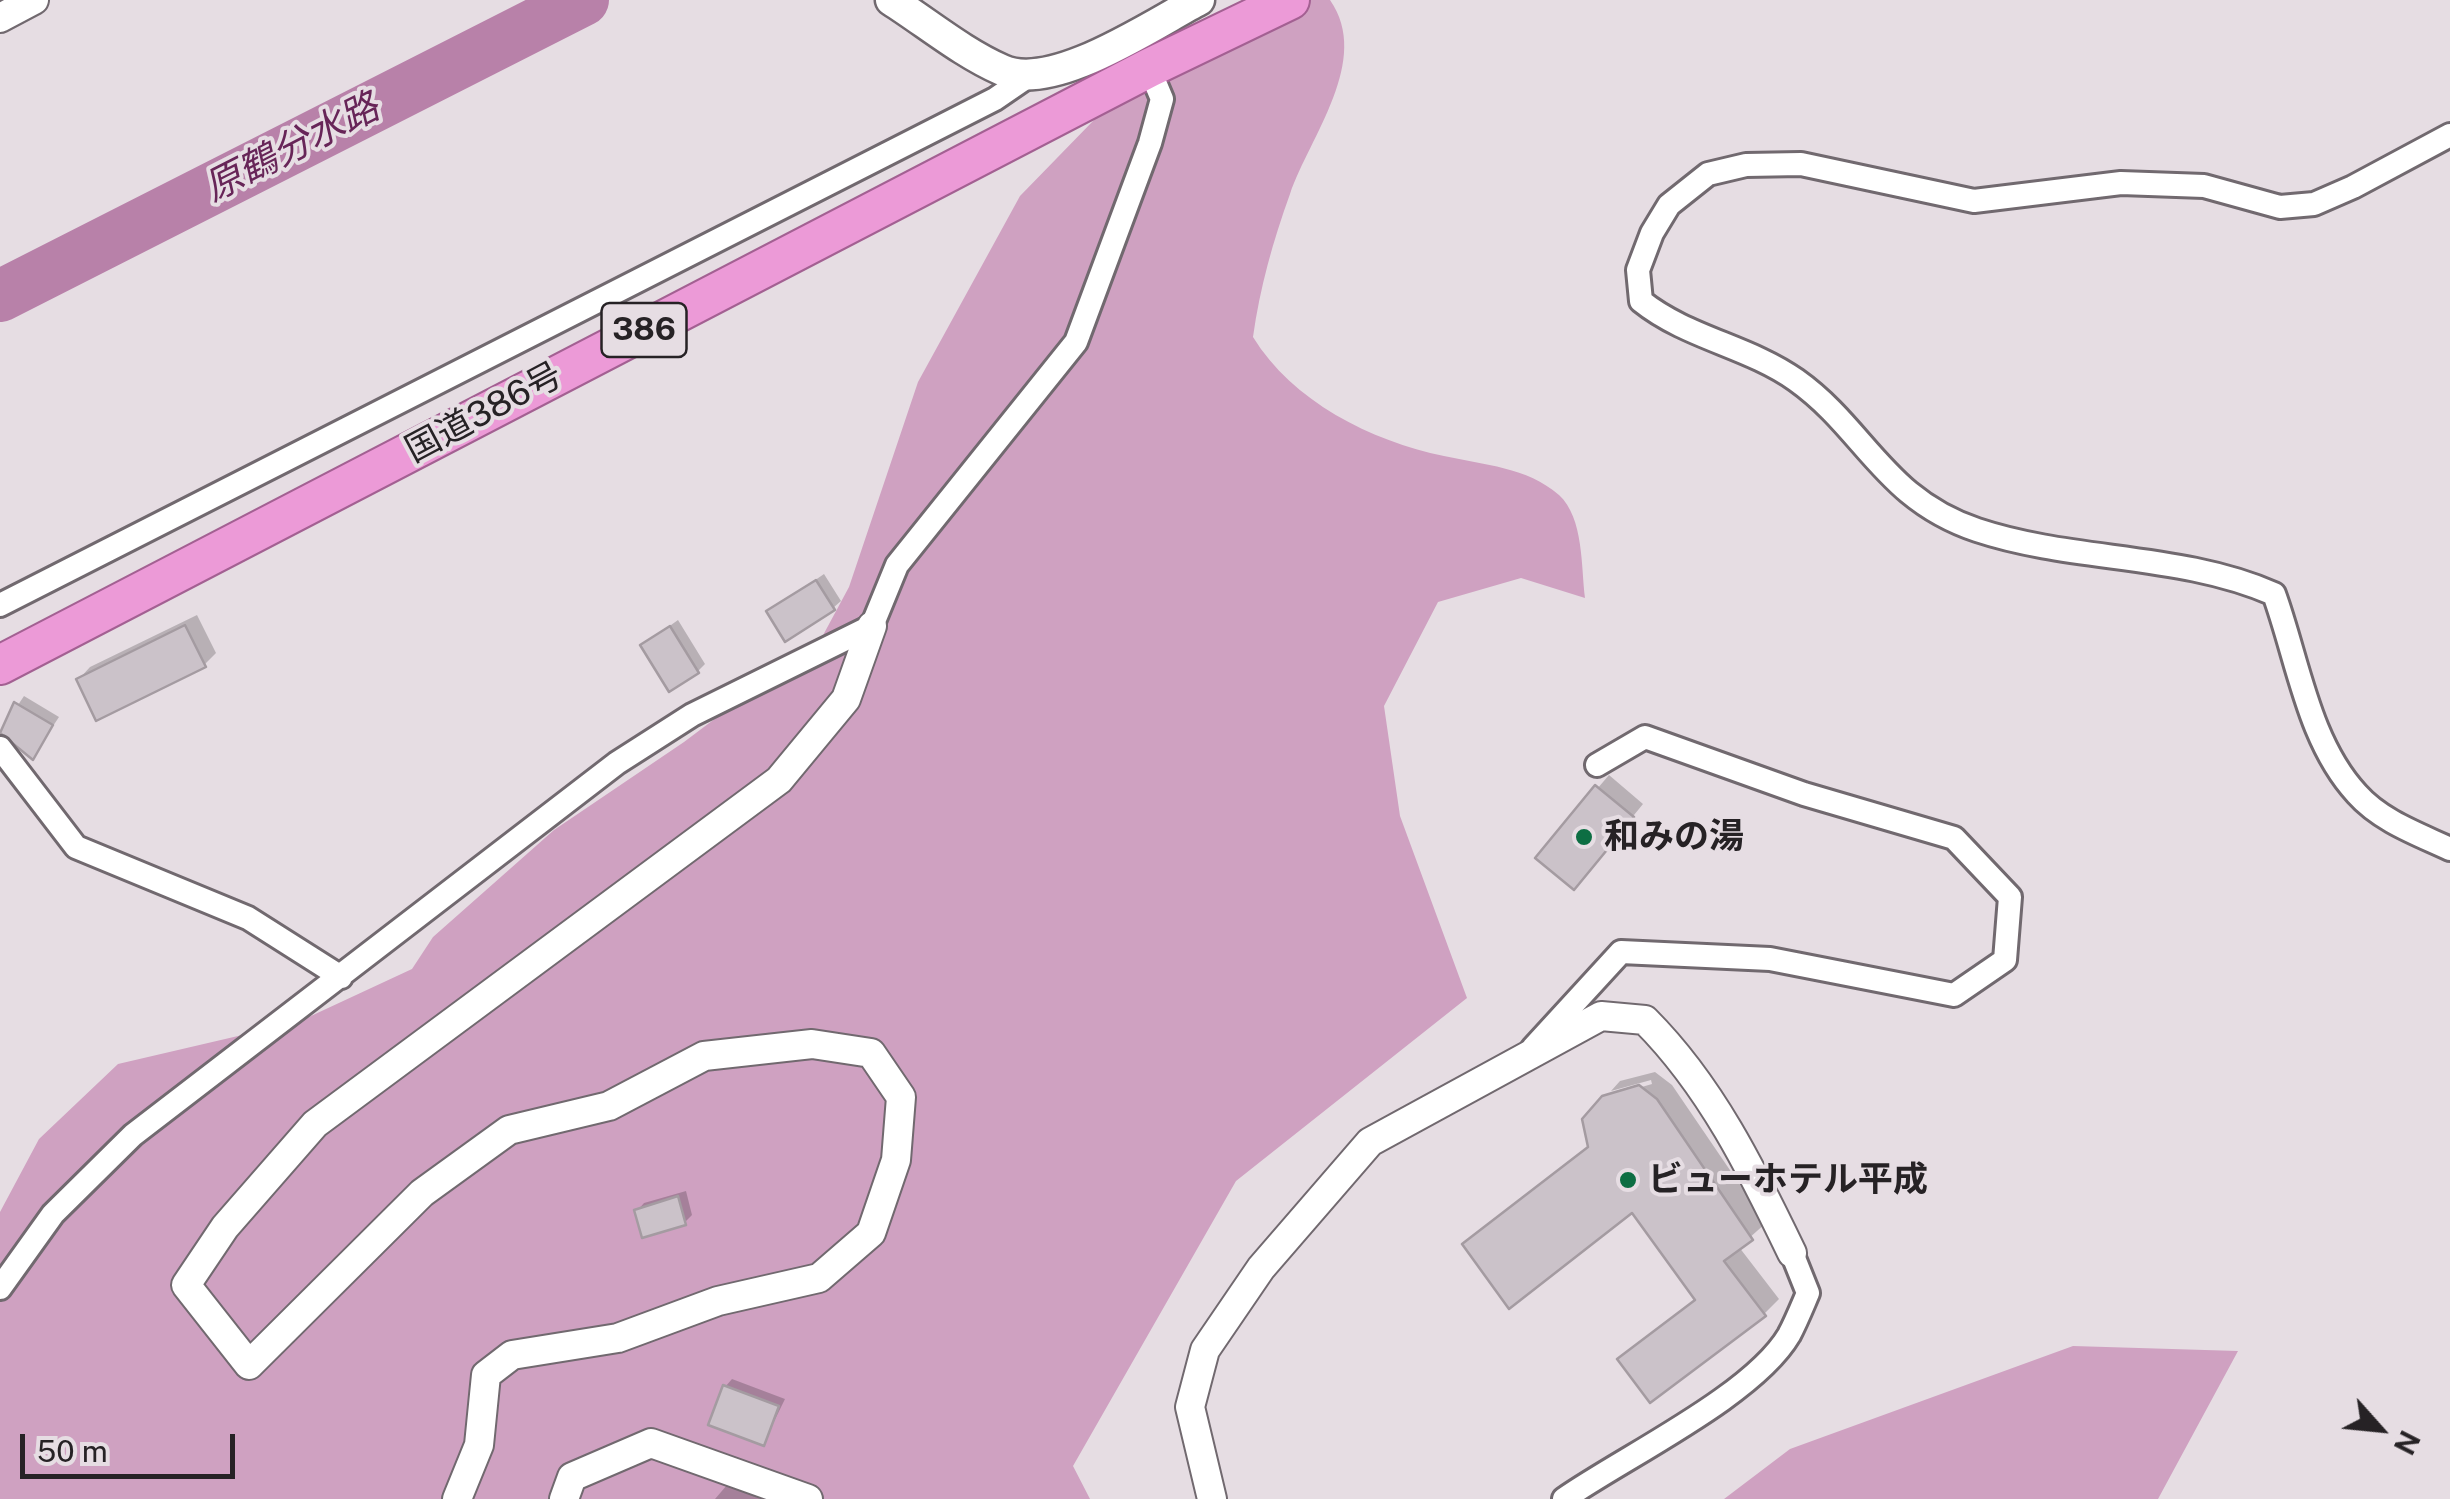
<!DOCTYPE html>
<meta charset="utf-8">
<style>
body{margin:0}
#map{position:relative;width:2450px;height:1499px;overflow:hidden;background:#e6dde3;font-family:"Public Sans",sans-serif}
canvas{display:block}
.north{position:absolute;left:2330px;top:1379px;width:100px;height:100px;-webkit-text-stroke:8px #e6dde3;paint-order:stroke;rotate:117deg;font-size:28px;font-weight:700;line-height:40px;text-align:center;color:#262225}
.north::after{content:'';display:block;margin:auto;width:35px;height:45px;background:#262225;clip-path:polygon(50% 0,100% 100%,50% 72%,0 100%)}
.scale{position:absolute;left:20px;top:1434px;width:215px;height:45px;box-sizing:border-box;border:5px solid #262225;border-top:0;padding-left:12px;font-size:30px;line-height:35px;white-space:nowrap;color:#262225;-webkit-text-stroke:8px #e6dde3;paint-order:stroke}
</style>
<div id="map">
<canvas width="2450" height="1499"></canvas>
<div class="north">N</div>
<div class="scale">50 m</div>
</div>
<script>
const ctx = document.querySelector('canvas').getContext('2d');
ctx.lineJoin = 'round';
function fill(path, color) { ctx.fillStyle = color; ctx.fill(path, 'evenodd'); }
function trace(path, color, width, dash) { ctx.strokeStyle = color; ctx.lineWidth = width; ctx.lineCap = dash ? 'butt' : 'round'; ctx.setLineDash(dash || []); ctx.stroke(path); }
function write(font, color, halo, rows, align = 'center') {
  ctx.font = font + ' "Public Sans","Noto Sans JP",sans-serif'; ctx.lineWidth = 8; ctx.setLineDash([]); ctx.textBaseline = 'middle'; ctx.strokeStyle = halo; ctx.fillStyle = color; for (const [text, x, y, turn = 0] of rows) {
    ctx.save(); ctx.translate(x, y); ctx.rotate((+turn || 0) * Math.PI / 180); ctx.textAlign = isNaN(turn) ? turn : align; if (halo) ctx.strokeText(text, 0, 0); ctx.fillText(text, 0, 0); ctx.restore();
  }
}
fill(new Path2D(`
 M 1262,0 L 1330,0 C 1372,60 1310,136 1290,194 C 1273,241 1260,287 1253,337 C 1292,401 1371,441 1444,456 C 1484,465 1527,467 1559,495 C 1584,518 1581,567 1585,598 L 1521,578 L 1438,602 L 1384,706 L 1400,816 L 1467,998 L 1236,1181 L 1073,1466 L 1090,1499 L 0,1499 L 0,1212 L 39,1139 L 118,1064 L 298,1022 L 412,969 L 433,937 L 554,830 L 684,742 L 821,639 L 849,587 L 918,382 L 1020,196 L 1130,83 Z
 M 2073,1346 L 2238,1351 L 2158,1499 L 1724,1499 L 1790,1449 Z`), '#cfa1c1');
fill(new Path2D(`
 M 824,574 L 841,601 L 833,608 L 770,611 Z
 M 197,615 L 216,653 L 204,665 L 79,679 L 90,667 Z
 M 678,620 L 705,664 L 698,671 L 643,645 Z
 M 24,696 L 59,717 L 33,756 L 8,732 L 0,732 Z
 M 1609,775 L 1643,804 L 1585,875 L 1538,858 Z
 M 1655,1072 L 1672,1085 L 1766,1223 L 1739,1247 L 1779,1299 L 1764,1314 L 1620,1359 L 1697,1298 L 1632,1210 L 1465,1245 L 1590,1145 L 1604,1098 L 1652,1084 L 1651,1080 L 1611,1091 L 1620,1081 Z
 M 686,1191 L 692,1215 L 685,1222 L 637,1211 L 644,1203 Z
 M 732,1379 L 785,1399 L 763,1444 L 725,1387 Z
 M 727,1485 L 761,1499 L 715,1499 Z`), '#0003');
trace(new Path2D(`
 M 0,296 L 583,0`), '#b881a9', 52);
const building = new Path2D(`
 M 816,580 L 835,610 L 785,642 L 766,611 Z
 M 185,625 L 206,667 L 96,721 L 76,679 Z
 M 670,626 L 699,673 L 669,692 L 640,645 Z
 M 14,702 L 53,725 L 33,760 L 0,733 Z
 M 1595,785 L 1634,817 L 1574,890 L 1535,858 Z
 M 1639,1085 L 1657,1099 L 1753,1240 L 1724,1261 L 1766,1316 L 1650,1403 L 1617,1359 L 1695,1300 L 1632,1213 L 1509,1309 L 1462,1244 L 1588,1147 L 1582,1119 L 1602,1096 Z
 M 678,1196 L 686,1225 L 642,1238 L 634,1210 Z
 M 723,1385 L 779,1406 L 764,1446 L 708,1425 Z`);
fill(building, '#cbc2c9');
trace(building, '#a49ba1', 2.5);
const minor = new Path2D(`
 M 2450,135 L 2353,187 L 2314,204 L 2280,207 L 2204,186 L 2121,183 L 1974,201 L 1801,164 L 1746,165 L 1708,174 L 1669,205 L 1652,233 L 1638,270 L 1641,301 C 1687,338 1748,346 1796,380 C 1865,429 1884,499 1977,530 C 2073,562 2181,553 2274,594 C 2298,660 2308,741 2357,794 C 2381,821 2418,834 2450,849
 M 0,605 L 995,99 L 1030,75
 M 0,748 L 76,847 L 248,918 L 341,977
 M 1533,1048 L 1621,952 L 1770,959 L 1954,995 L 2005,960 L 2010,897 L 1954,838 L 1804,794 L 1645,737 L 1597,765
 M 0,1288 L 53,1214 L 133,1135 L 617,763 L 692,715 L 872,626 L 897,565 L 1076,342 L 1150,143 L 1162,99 L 1149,68
 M 1564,1499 C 1624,1457 1753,1396 1789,1335 C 1796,1322 1802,1307 1808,1293 L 1792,1253`);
const tertiary = new Path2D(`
 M 0,18 L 34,0
 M 457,1499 L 479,1445 L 486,1375 L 512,1355 L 618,1338 L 718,1301 L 819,1278 L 871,1233 L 896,1160 L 901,1097 L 871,1053 L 812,1044 L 704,1056 L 609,1106 L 509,1130 L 422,1193 L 249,1365 L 186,1285 L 225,1227 L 315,1124 L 779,780 L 846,699 L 872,626
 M 564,1499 L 572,1477 L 651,1443 L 808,1499
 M 1212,1499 L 1190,1407 L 1205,1350 L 1261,1268 L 1370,1142 L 1601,1016 L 1645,1020 C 1711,1086 1752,1170 1792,1253`);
const secondary = new Path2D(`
 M 891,0 C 927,23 963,53 1002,70 C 1053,93 1153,24 1199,0`);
const trunk = new Path2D(`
 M 0,665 L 1149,68 L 1290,0`);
trace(minor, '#71696f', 28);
trace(tertiary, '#71696f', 32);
trace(secondary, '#71696f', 35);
trace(trunk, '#a36092', 42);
trace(minor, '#fff', 22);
trace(tertiary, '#fff', 28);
trace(secondary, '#fff', 30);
trace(trunk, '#ec9ad7', 38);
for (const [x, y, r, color] of [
 [1584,837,10,"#0d6e43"],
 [1628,1180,10,"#0d6e43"]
]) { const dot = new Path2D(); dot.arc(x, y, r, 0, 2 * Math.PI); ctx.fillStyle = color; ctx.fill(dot); trace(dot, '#e6dde3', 4); }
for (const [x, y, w] of [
 [644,330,85]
]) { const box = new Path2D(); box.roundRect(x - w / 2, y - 27, w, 54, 8); ctx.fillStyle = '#e6dde3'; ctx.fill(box); trace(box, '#262225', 2.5); }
write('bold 32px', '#262225', null, [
 ["386",644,330]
]);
write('35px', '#262225', '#e6dde3', [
 ["国道386号",484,413,-28]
]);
write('bold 35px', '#262225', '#e6dde3', [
 ["和みの湯",1604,837],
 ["ビューホテル平成",1648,1180]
], 'left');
write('italic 38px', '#672558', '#e6dde3', [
 ["原鶴分水路",292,148,-27]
]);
</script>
